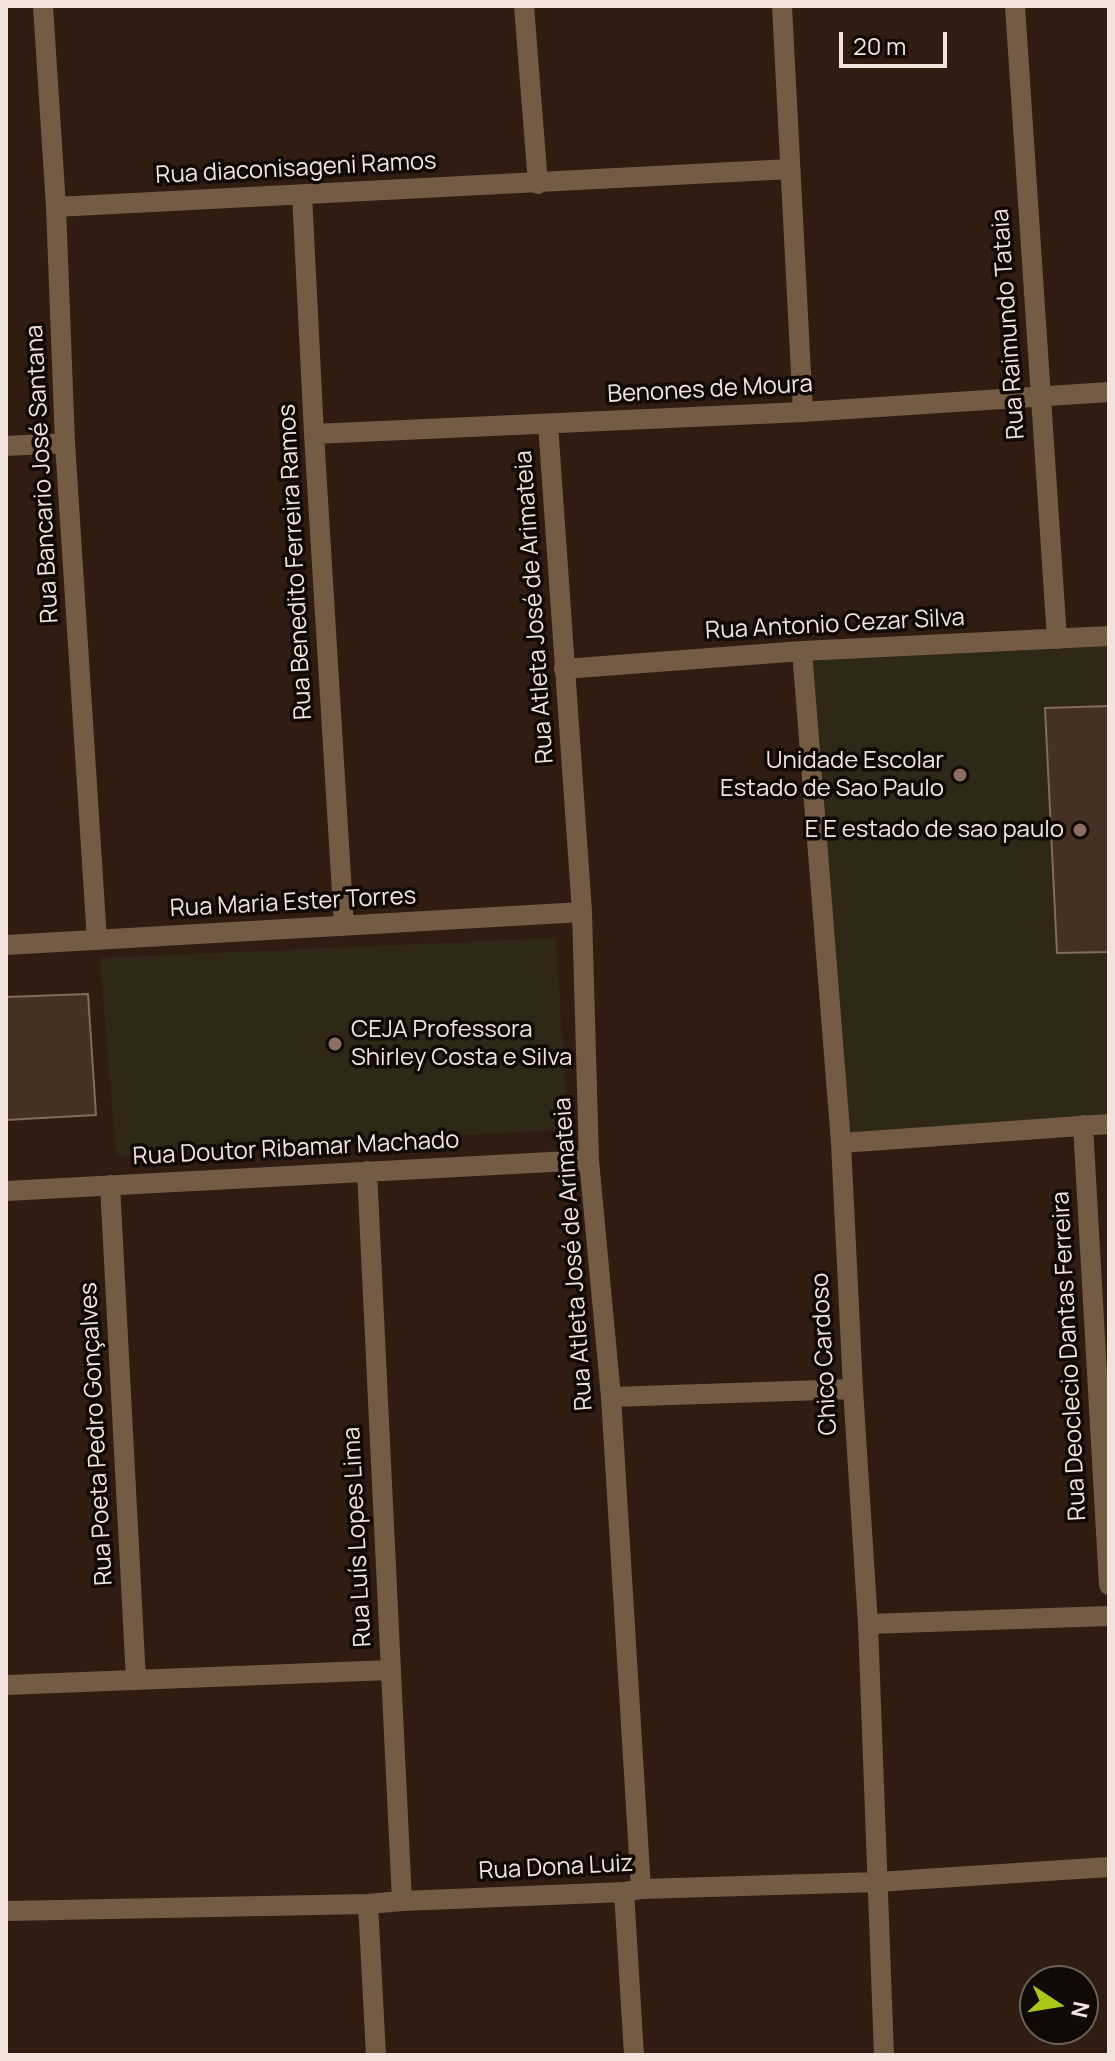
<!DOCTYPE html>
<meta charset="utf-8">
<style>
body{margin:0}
#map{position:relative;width:1115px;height:2061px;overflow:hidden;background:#301c10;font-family:Manrope,sans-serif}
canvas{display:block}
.frame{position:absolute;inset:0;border:8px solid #f2e4dd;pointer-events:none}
.north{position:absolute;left:1019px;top:1965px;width:80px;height:80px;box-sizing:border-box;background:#110905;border:2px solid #6b615b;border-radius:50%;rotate:102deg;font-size:22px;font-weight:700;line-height:32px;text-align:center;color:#f2e4dd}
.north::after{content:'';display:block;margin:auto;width:28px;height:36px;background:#aac719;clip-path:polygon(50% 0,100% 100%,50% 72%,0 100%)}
.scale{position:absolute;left:839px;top:32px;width:108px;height:36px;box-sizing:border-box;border:4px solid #f2e4dd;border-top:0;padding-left:10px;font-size:24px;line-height:28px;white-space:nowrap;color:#f2e4dd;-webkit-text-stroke:6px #110905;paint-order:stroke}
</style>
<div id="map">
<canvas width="1115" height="2061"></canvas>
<div class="frame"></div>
<div class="north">N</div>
<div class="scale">20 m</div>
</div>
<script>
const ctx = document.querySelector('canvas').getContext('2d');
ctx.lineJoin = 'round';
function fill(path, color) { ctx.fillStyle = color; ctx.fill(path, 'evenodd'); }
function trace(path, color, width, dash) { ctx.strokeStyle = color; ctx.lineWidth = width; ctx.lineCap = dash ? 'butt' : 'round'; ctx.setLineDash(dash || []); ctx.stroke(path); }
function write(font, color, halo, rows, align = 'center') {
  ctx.font = font + ' Manrope,sans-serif'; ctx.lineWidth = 7; ctx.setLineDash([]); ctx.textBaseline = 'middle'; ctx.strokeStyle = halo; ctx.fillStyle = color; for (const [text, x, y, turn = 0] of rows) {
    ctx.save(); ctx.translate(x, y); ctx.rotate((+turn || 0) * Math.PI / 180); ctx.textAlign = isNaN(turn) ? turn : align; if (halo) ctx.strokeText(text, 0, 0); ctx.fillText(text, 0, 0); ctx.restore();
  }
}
fill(new Path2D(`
 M 1109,636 L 1109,1124 L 841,1143 L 802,651 Z
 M 556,938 L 568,1129 L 116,1156 L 100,958 Z`), '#2f2817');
const building = new Path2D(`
 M 1109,706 L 1109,952 L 1057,953 L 1045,708 Z
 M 88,994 L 96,1115 L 6,1120 L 6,997 Z`);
fill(building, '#453024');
trace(building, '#836b5d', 2);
trace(new Path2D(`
 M 43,6 L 56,207 L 65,443 L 97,940
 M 524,6 L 538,184
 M 782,6 L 803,412
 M 1015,6 L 1057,639
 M 302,194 L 314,434 L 344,926
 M 56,207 L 790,169
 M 548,424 L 582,912 L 589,1160 L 611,1397 L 641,1889
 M 314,434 L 803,412 L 1109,392
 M 6,446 L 65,443
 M 802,651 L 841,1143 L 853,1389 L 868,1624 L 884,2055
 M 564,669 L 802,651 L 1109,636
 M 6,945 L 582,912
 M 1083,1125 L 1109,1585
 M 841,1143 L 1109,1124
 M 367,1171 L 402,1901
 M 110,1185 L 136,1680
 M 6,1191 L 589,1160
 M 611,1397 L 853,1389
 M 868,1624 L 1109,1616
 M 6,1685 L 390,1670
 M 624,1892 L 634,2055
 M 368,1904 L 376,2055
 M 6,1911 L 368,1904 L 402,1901 L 624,1892 L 641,1889 L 877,1882 L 1109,1867`), '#735b44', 20);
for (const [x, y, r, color] of [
 [960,775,8,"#8d6e63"],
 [1080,830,8,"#8d6e63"],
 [335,1044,8,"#8d6e63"]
]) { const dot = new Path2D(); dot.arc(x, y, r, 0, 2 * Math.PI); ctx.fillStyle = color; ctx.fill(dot); trace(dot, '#110905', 3); }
write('24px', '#f2e4dd', '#110905', [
 ["Rua diaconisageni Ramos",296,169,-3],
 ["Rua Raimundo Tataia",1009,324,-94],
 ["Benones de Moura",710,390,-3],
 ["Rua Bancario José Santana",43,474,-93],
 ["Rua Benedito Ferreira Ramos",296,562,-93],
 ["Rua Atleta José de Arimateia",535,607,-94],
 ["Rua Antonio Cezar Silva",835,625,-3],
 ["Rua Maria Ester Torres",293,903,-3],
 ["Rua Doutor Ribamar Machado",296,1149,-3],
 ["Rua Atleta José de Arimateia",574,1254,-94],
 ["Chico Cardoso",825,1354,-93],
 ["Rua Deoclecio Dantas Ferreira",1070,1356,-93],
 ["Rua Poeta Pedro Gonçalves",97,1434,-93],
 ["Rua Luís Lopes Lima",358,1537,-93],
 ["Rua Dona Luiz",556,1868,-3]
]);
write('24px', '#f2e4dd', '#110905', [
 ["Unidade Escolar",944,761],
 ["Estado de Sao Paulo",944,789],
 ["E E estado de sao paulo",1064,830],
 ["CEJA Professora",351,1030,"left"],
 ["Shirley Costa e Silva",351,1058,"left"]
], 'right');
</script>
